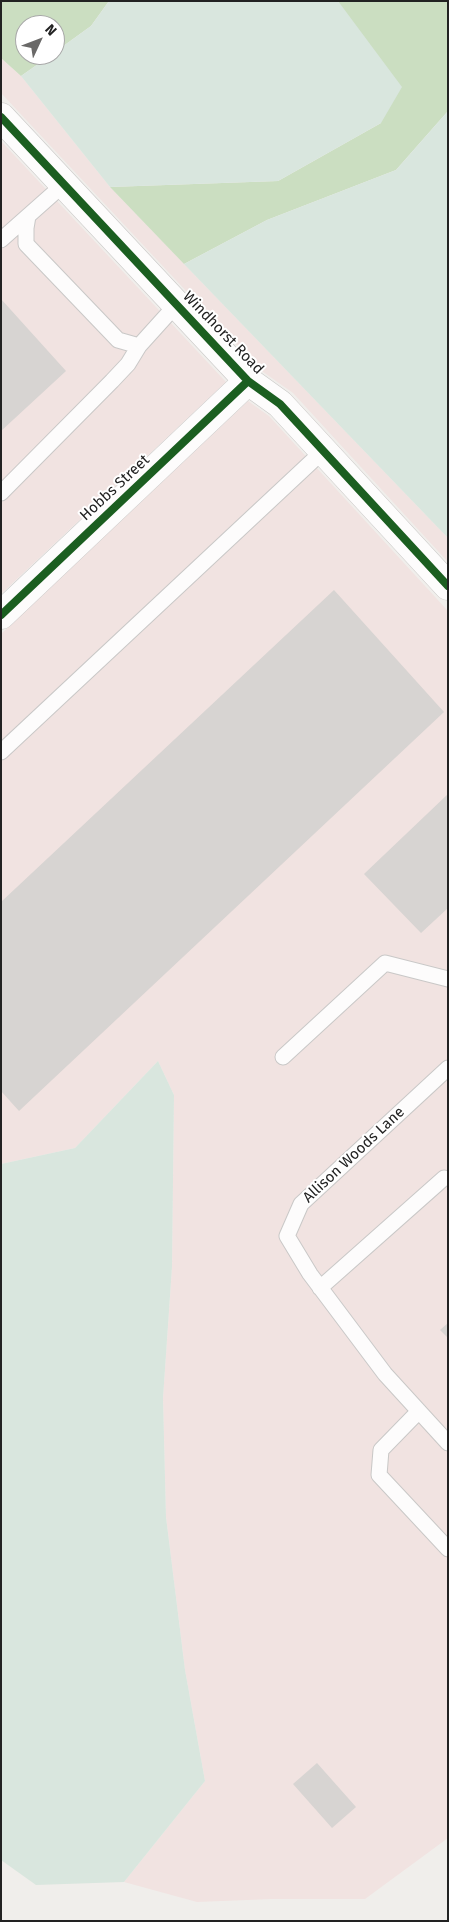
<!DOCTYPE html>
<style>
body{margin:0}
#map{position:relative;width:449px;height:1922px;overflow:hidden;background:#f0eeeb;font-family:"Fira Sans",sans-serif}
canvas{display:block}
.frame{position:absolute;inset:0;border:2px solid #222;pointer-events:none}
.north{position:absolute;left:15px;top:15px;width:50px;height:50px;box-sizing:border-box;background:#fff;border:1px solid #a7a7a7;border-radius:50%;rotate:47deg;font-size:14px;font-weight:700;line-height:20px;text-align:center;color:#222}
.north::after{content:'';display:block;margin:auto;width:18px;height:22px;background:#6a6968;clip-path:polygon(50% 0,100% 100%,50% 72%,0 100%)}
</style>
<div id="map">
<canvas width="449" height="1922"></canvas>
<div class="frame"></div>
<div class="north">N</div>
</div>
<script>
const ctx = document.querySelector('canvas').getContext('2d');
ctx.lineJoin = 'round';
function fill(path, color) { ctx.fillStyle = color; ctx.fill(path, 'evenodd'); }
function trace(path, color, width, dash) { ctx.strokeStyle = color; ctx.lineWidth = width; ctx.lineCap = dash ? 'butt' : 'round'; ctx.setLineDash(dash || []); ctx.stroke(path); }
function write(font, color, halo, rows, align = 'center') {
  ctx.font = font + ' "Fira Sans",sans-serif'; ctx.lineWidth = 4; ctx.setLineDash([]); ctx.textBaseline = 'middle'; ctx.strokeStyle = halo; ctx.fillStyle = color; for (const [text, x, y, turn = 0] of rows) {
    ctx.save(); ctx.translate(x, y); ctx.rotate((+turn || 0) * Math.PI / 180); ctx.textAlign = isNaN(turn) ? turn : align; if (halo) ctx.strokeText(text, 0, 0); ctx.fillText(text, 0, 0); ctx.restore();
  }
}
fill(new Path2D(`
 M 1,58 L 21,76 L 110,187 L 448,538 L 448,562 L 293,393 L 259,369 L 1,93 Z
 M 1,141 L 226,382 L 1,594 Z
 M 248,401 L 269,416 L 448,611 L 448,1838 L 365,1899 L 272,1899 L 197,1902 L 124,1882 L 205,1781 L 185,1670 L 166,1517 L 163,1398 L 172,1267 L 174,1095 L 158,1061 L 75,1148 L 1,1164 L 1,634 Z`), '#f1e3e1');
fill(new Path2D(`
 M 1,1 L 109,1 L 91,26 L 55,52 L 55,25 L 25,25 L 25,55 L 51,55 L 21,76 L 1,58 Z
 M 338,1 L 448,1 L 448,111 L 396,170 L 267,220 L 184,264 L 110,187 L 278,181 L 381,123 Z`), '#cbdec1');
fill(new Path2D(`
 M 109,1 L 338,1 L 402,87 L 381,123 L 278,181 L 110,187 L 21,76 L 51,55 L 55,55 L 55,52 L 91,26 Z
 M 448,111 L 448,538 L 184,264 L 267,220 L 396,170 Z
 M 158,1061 L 174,1095 L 172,1267 L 163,1398 L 166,1517 L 185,1670 L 205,1781 L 124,1882 L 36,1885 L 1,1860 L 1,1164 L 75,1148 Z`), '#d9e6de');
fill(new Path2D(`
 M 1,299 L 66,371 L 1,431 Z
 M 334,590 L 444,712 L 19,1111 L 1,1091 L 1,902 Z
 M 448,794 L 448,908 L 421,933 L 364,874 Z
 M 448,1323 L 448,1338 L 440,1330 Z
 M 317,1763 L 356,1807 L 332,1828 L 293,1784 Z`), '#d7d4d2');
const service = new Path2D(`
 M 28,216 L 26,228 L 26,244 L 118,340 L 139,346
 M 1,240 L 64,184
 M 1,493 L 112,381 L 128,364 L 139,346 L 176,305
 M 1,752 L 323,451
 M 283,1057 L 385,963 L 448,979
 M 448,1068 L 301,1204 L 287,1236 L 310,1274 L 385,1374 L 448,1443
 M 320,1288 L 444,1178
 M 419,1411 L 381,1450 L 379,1475 L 448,1549`);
const minor = new Path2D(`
 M 1,117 L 248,381 L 280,404 L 448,586
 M 1,615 L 248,381`);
trace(service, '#c9c8c7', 17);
trace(minor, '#c9c8c7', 29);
trace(service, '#fdfcfc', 15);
trace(minor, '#fdfcfc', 28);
trace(new Path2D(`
 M 1,117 L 248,381 L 280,404 L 448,586
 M 1,615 L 248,381`), '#1b5e20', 8);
write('15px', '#222', '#fff', [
 ["Windhorst Road",223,333,46],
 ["Hobbs Street",115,488,-43],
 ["Allison Woods Lane",354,1155,-43]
]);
</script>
